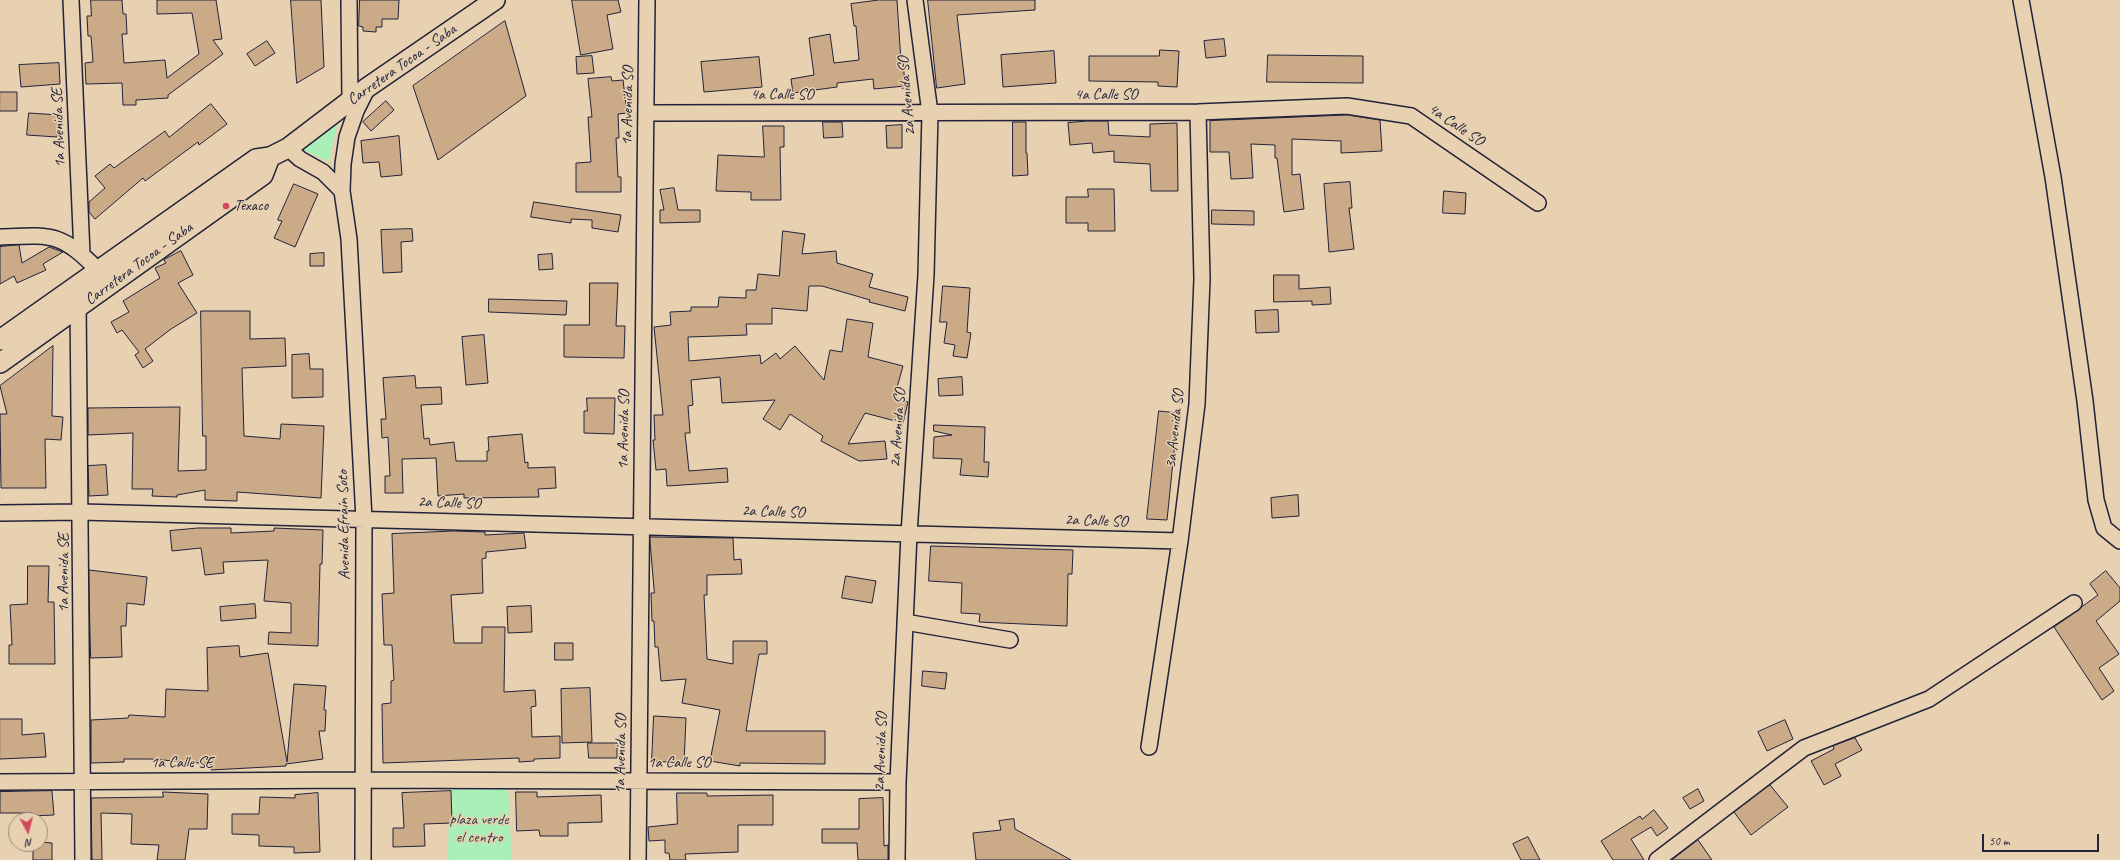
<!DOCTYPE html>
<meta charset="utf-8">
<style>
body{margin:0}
#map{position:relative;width:2120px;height:860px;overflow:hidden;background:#e7d1b0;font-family:Caveat,sans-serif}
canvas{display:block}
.north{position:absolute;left:8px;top:812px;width:40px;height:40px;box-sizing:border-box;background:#e7d1b0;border:1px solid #988b81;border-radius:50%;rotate:173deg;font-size:11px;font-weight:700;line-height:16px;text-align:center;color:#22223b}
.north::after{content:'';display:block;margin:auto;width:14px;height:18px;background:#d1495b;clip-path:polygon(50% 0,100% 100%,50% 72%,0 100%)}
.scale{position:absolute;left:1982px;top:834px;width:117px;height:18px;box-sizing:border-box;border:2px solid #22223b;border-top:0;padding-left:5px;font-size:12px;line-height:14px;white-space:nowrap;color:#22223b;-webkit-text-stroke:3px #e7d1b0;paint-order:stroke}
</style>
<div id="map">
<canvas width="2120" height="860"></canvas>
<div class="north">N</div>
<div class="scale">50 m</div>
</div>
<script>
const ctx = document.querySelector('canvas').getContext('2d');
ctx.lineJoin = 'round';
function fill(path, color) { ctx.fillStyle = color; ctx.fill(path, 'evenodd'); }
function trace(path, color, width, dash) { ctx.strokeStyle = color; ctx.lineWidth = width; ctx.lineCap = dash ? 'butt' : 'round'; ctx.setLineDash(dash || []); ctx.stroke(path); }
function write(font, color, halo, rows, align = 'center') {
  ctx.font = font + ' Caveat,sans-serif'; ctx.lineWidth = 3; ctx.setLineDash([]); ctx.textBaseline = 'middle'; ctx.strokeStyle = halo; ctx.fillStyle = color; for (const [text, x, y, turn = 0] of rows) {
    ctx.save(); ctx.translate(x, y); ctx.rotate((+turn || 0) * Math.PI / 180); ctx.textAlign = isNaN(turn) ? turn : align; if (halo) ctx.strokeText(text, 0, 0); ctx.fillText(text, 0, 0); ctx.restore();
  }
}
fill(new Path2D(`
 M 340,114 L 329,162 L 301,149 Z
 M 449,785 L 508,787 L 512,860 L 448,860 Z`), '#aaeeb8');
const building = new Path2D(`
 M 91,0 L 122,0 L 123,14 L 126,14 L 127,34 L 122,34 L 124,63 L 165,60 L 167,78 L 199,54 L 192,13 L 157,14 L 157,0 L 216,0 L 222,39 L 213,40 L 223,54 L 168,95 L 168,98 L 136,100 L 136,105 L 123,105 L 122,83 L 86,84 L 85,63 L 93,62 L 91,36 L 88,36 L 87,16 L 91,16 Z
 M 291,0 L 321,0 L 324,67 L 297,83 Z
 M 360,0 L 399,0 L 398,19 L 382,19 L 382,27 L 376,27 L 376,32 L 363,31 L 363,27 L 359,26 Z
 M 572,0 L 618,0 L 621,12 L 607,15 L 613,49 L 581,55 Z
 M 879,0 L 897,0 L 901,62 L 903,61 L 905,86 L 874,89 L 873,79 L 837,83 L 837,87 L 793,93 L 791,79 L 814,75 L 809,38 L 830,34 L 834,63 L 859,60 L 856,26 L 854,26 L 851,4 Z
 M 928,0 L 1035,0 L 1035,10 L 957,15 L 965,84 L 937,88 Z
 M 505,21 L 526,96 L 438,160 L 413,86 Z
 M 1224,39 L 1226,56 L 1206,58 L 1204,41 Z
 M 267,41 L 275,53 L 255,66 L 247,54 Z
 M 1160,50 L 1179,51 L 1177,87 L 1158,86 L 1158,82 L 1089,81 L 1089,56 L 1159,56 Z
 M 1054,51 L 1056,83 L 1003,87 L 1001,55 Z
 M 1268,55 L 1363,56 L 1363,83 L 1267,82 Z
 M 592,56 L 594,73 L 577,74 L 576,57 Z
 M 759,57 L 762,87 L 704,92 L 701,62 Z
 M 59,63 L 60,84 L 21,87 L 19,65 Z
 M 611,77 L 612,81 L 623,80 L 627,113 L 618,114 L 619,138 L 616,138 L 618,177 L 621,177 L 621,192 L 576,192 L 576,163 L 591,162 L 588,117 L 592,117 L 588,79 Z
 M 0,92 L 17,92 L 17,111 L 0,111 Z
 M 386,101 L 394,110 L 371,131 L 363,122 Z
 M 211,104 L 227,124 L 199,145 L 198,142 L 145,181 L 143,178 L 95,219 L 89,212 L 89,202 L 105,188 L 95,176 L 110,164 L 114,168 L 165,131 L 169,137 Z
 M 29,113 L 59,115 L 57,137 L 27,135 Z
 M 1348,115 L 1380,120 L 1382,151 L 1341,153 L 1341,141 L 1292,139 L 1292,175 L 1300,174 L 1304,209 L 1284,212 L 1277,158 L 1275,158 L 1275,145 L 1251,144 L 1253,178 L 1231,179 L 1229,152 L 1210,152 L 1210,121 Z
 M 1088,121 L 1108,121 L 1109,135 L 1150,137 L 1150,124 L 1177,123 L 1178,191 L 1151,191 L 1150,164 L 1114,162 L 1114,151 L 1093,153 L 1092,143 L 1070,145 L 1068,123 Z
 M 823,122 L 842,122 L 843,137 L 824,138 Z
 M 1013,122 L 1026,122 L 1026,153 L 1027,153 L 1028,175 L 1013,176 Z
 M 902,125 L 902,148 L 887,148 L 886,126 Z
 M 763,126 L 784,126 L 784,147 L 780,147 L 781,200 L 751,200 L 751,192 L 716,191 L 718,155 L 764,157 Z
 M 399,136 L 402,175 L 381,177 L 379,162 L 363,163 L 361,141 Z
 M 1350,182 L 1352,208 L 1349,208 L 1354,249 L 1329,252 L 1324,184 Z
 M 294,184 L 318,194 L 295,247 L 274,238 L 282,221 L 278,220 Z
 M 674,188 L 678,210 L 700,210 L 700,222 L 660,223 L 660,210 L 664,210 L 660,190 Z
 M 1088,189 L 1114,189 L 1115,231 L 1088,231 L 1088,223 L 1066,223 L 1066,197 L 1088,197 Z
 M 1444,191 L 1466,193 L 1465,214 L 1443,213 Z
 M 534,202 L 621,215 L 618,232 L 592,228 L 592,220 L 571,219 L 571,223 L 531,217 Z
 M 1212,210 L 1254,211 L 1254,225 L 1212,224 Z
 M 412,229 L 413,241 L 401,242 L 402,272 L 383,273 L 381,230 Z
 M 783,231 L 805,234 L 802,254 L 836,251 L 837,263 L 873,274 L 869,287 L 908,297 L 905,311 L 869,302 L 870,300 L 822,286 L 809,286 L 807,311 L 772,308 L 772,324 L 746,324 L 747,335 L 688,337 L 689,361 L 760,355 L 761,364 L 776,353 L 780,359 L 795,346 L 824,380 L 830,350 L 842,352 L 847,319 L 873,323 L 868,357 L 903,366 L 894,398 L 908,402 L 903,423 L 865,413 L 848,444 L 885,441 L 887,459 L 859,461 L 821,441 L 823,436 L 790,414 L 780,430 L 763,419 L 775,400 L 722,403 L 720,377 L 691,380 L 693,405 L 688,406 L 690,433 L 685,433 L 689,471 L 727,468 L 728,482 L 667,486 L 666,469 L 656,470 L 653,440 L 655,440 L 654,415 L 663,415 L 654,327 L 671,325 L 670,312 L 691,311 L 691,307 L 718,307 L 719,297 L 746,298 L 746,290 L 756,290 L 758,274 L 779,276 Z
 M 19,245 L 22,263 L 49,247 L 63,252 L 43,264 L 46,270 L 17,283 L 14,276 L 0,284 L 0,247 Z
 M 181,251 L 193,275 L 178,283 L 197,313 L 171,329 L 145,349 L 153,361 L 143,368 L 135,355 L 139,352 L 122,330 L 117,333 L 111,322 L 129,312 L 123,301 L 160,278 L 155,268 L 166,263 L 164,260 Z
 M 324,253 L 324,266 L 310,266 L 310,254 Z
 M 552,254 L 553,269 L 539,270 L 538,255 Z
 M 1274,275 L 1299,275 L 1299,289 L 1330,287 L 1331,304 L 1312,305 L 1312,301 L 1274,302 Z
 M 590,283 L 618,283 L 616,326 L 625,326 L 624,358 L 564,357 L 564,325 L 589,325 Z
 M 943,286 L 970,288 L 967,332 L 971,333 L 967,358 L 953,356 L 955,345 L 944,343 L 947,322 L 940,322 Z
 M 489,299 L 567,301 L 566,315 L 489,312 Z
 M 1278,310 L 1279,332 L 1256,333 L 1255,311 Z
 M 201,311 L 250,311 L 250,339 L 285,338 L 286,366 L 242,368 L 244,436 L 280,439 L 281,424 L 324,426 L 321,498 L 237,492 L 237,501 L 205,500 L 205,490 L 177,495 L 177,497 L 152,496 L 153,489 L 132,489 L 133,433 L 88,435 L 88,408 L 180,407 L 178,471 L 206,470 L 206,436 L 203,436 Z
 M 484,335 L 488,383 L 466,385 L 462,337 Z
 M 53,346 L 52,416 L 63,417 L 61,440 L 45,439 L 46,488 L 1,488 L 0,414 L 7,414 L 0,386 Z
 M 309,354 L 310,369 L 323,369 L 323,397 L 292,398 L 292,355 Z
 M 415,376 L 416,388 L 441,387 L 442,404 L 421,405 L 424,439 L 429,438 L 430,445 L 454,442 L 456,461 L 487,461 L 487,451 L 489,451 L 488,437 L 522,434 L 525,463 L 528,462 L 528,468 L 555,467 L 556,488 L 538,489 L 539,497 L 464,498 L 464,494 L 438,496 L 436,458 L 402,459 L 403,493 L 385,493 L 385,476 L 390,476 L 388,437 L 382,438 L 381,419 L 386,419 L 383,378 Z
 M 962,377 L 963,395 L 939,396 L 938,379 Z
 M 587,398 L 615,398 L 614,434 L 584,433 L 584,411 L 587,411 Z
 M 1159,411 L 1178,413 L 1167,520 L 1147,519 Z
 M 934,425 L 985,427 L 984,462 L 989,462 L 988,477 L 960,475 L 962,459 L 933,458 L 934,437 L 952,435 L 934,431 Z
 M 106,465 L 108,495 L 89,496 L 88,466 Z
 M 1298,495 L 1299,516 L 1272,518 L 1271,498 Z
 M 198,528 L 231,528 L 231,533 L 274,531 L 274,528 L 323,530 L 322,564 L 320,564 L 318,646 L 268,644 L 269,632 L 291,633 L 291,603 L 264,601 L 268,560 L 223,562 L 224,573 L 205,575 L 201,548 L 172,551 L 170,531 Z
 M 454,531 L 485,532 L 485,535 L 524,533 L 526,548 L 486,552 L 486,558 L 482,559 L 483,593 L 451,595 L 454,643 L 482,643 L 482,627 L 505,627 L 504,692 L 535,690 L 536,706 L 531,707 L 532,737 L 560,736 L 560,758 L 534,759 L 534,761 L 519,762 L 519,758 L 383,763 L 382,704 L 391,703 L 391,681 L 394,680 L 392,645 L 384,645 L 382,594 L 394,593 L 392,534 Z
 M 650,537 L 733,538 L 734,560 L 741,559 L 742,574 L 707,575 L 707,595 L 704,595 L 707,659 L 733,664 L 733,641 L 767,641 L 767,654 L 759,654 L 746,731 L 825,731 L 825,764 L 740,763 L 740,766 L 710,761 L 720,710 L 682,703 L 686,679 L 661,681 L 658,647 L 655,647 L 654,621 L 652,621 L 651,593 L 654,593 Z
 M 931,546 L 1073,550 L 1072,574 L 1068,574 L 1067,626 L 979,622 L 980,614 L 961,613 L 962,583 L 929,581 Z
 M 28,566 L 49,566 L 48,602 L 54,602 L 55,664 L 9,664 L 9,645 L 12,645 L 10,605 L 27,604 Z
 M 89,570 L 147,577 L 144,605 L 127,603 L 126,626 L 121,626 L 122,657 L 91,658 Z
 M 2106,571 L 2120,588 L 2120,601 L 2096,621 L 2119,654 L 2099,668 L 2114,691 L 2102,700 L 2054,627 L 2098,595 L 2090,584 Z
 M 846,576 L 876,581 L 872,603 L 842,598 Z
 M 255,604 L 256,618 L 221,621 L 220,607 Z
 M 531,606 L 532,632 L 508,633 L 507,607 Z
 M 555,643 L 573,643 L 573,660 L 555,660 Z
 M 239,646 L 240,657 L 268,653 L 287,762 L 294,684 L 326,686 L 324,710 L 326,710 L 325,731 L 319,731 L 323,759 L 286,764 L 286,766 L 211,770 L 211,764 L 150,759 L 124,759 L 124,762 L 91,763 L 91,720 L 128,718 L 129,715 L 165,717 L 166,689 L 208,691 L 207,648 Z
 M 923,671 L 947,673 L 945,689 L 922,686 Z
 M 590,688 L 592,742 L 562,743 L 561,689 Z
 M 654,716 L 686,718 L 684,763 L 652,761 Z
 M 0,719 L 22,719 L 22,735 L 44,733 L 46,757 L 0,759 Z
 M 1785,720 L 1793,739 L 1767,751 L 1758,732 Z
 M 1855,738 L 1862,750 L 1835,764 L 1841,776 L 1824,785 L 1811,761 L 1834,749 L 1833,746 Z
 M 588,743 L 617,743 L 617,758 L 589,758 Z
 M 1770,785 L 1788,807 L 1751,835 L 1734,812 Z
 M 1698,789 L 1704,801 L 1690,809 L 1683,798 Z
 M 52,791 L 54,815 L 32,816 L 32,813 L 0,813 L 0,792 Z
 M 451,791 L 452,823 L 424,824 L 425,846 L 393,847 L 393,828 L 404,828 L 402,793 Z
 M 163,792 L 208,794 L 207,829 L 189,829 L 185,860 L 157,860 L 159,845 L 131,844 L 132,814 L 101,813 L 102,860 L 92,860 L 91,798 L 163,797 Z
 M 516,792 L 537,792 L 537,797 L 601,795 L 602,822 L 568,823 L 568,836 L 540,836 L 539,830 L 517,831 Z
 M 318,793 L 320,852 L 294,853 L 294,847 L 259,846 L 259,835 L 232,834 L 232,814 L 259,814 L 260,797 L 295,798 L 295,795 Z
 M 677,793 L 707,793 L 707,796 L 773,795 L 773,825 L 738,825 L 738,852 L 685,854 L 686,860 L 670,860 L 669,853 L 665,853 L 665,840 L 649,841 L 648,827 L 677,824 Z
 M 883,798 L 884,846 L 888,845 L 888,860 L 858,860 L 857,843 L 822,843 L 822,829 L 859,829 L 859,799 Z
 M 1654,810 L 1668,828 L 1657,836 L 1651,827 L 1631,839 L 1644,860 L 1613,860 L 1601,841 L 1640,816 L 1642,819 Z
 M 1014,819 L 1015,829 L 1071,860 L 976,860 L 973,833 L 1001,830 L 999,821 Z
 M 1528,837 L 1540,860 L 1521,860 L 1513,844 Z
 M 1698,840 L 1712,860 L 1672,860 Z
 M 40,842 L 52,843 L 52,860 L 33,860 L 33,844 L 40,844 Z`);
fill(building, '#cbaa88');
trace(building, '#22223b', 1);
const minor = new Path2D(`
 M 71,0 L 82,254
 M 349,0 L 350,101
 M 2021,0 L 2053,177 L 2085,401 L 2096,500 L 2104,528 L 2120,541
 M 646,113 L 1198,112 L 1347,106 L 1411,116 L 1538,203
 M 288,148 L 300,159 L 323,172 L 342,191
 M 0,237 C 53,235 60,232 99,271
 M 78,300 L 83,860
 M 0,513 L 81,512 L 1180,541
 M 905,622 L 1010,640
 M 1149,747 L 1180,541 L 1197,404 L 1202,279 L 1198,112
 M 0,782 L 363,780 L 898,782
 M 363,860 L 364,519 L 349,239 L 342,191 L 343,164 L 347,137 L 356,111 L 367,89
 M 638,860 L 647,0
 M 897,860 L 898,782 L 909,534 L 926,275 L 930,113 L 915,0
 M 1657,860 L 1804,748 L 1929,699 L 2074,603`);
const major = new Path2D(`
 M 0,340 L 256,159 L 270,157 L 288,148 L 368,87 L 495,0
 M 0,363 L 263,175 L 270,157`);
trace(minor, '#22223b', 18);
trace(major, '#22223b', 22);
trace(minor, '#e7d1b0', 15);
trace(major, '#e7d1b0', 19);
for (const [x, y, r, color] of [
 [226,206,4,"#d1495b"]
]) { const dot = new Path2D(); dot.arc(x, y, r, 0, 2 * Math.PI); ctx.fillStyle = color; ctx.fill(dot); trace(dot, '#e7d1b0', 1.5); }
write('16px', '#22223b', '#e7d1b0', [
 ["Carretera Tocoa - Saba",402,65,-35],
 ["4a Calle SO",782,95],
 ["4a Calle SO",1106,95],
 ["2a Avenida SO",907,96,-95],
 ["1a Avenida SO",628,106,-89],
 ["4a Calle SO",1456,125,34],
 ["1a Avenida SE",59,128,-92],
 ["Carretera Tocoa - Saba",139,264,-36],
 ["2a Avenida SO",898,428,-86],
 ["3a Avenida SO",1175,429,-84],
 ["1a Avenida SO",624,430,-89],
 ["2a Calle SO",449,503,2],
 ["2a Calle SO",773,512,2],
 ["2a Calle SO",1096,521,2],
 ["Avenida Efraín Soto",344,525,-91],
 ["1a Avenida SE",64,573,-90],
 ["2a Avenida SO",881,752,-88],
 ["1a Avenida SO",621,754,-89],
 ["1a Calle SE",182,763],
 ["1a Calle SO",679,763]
]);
write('16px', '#22223b', '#e7d1b0', [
 ["Texaco",234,206]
], 'left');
write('16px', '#36414e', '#e7d1b0', [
 ["plaza verde",479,820],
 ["el centro",479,838]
]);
</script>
